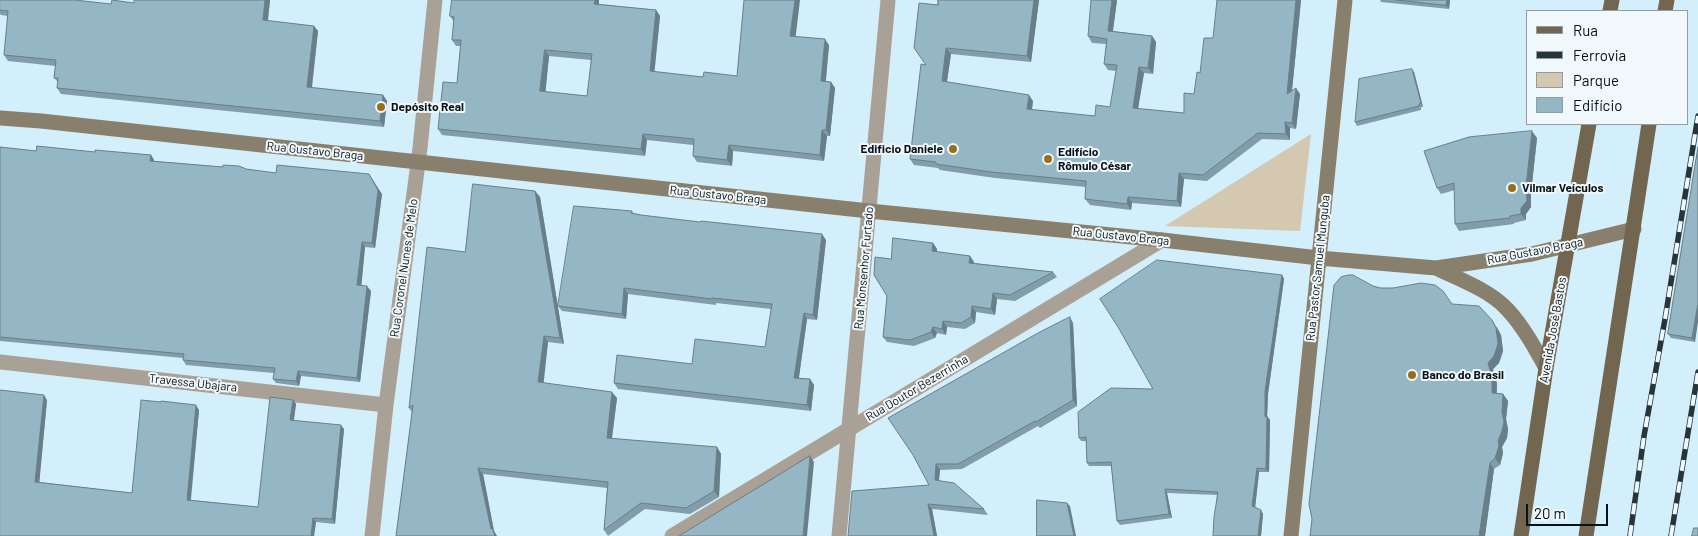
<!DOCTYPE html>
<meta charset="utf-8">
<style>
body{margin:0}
#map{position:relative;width:1698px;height:536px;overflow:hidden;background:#d2effb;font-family:Barlow,sans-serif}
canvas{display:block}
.legend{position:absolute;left:1526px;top:10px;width:162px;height:115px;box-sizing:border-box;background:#f1f8fb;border:1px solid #939ca0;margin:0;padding:6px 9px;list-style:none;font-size:15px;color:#061217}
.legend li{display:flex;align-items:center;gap:10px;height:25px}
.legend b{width:25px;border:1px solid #939ca0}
.scale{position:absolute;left:1526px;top:504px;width:82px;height:22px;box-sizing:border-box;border:2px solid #061217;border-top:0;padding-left:6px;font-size:15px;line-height:18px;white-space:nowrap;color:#061217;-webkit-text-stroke:4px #f1f8fb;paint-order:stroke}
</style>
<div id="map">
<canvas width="1698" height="536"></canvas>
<ul class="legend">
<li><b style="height:6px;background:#736650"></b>Rua</li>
<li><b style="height:6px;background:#26353b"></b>Ferrovia</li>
<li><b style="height:14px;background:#d5c8b1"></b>Parque</li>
<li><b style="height:14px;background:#95b6c4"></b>Edifício</li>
</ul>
<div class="scale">20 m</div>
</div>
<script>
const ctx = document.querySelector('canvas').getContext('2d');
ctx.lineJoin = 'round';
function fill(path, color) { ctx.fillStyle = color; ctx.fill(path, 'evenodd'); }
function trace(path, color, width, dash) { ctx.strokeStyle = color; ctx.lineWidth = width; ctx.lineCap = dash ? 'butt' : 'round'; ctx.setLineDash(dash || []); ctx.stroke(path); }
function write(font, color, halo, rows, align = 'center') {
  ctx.font = font + ' Barlow,sans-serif'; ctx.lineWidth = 4; ctx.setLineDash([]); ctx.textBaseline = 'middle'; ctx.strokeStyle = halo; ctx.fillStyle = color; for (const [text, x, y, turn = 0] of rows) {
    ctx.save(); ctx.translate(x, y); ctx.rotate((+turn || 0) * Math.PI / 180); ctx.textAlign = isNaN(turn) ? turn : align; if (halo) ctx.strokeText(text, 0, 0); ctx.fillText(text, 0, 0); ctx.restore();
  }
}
fill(new Path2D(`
 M 1311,134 L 1300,231 L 1165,226 Z`), '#d5c8b1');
trace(new Path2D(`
 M 0,362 L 386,405
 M 372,536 L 386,405 L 420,148 L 435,0
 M 672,536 L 1162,240
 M 839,536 L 888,0`), '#a9a195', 15);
trace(new Path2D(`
 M 0,118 L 41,121 L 869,211 L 1162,240 L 1319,258 L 1436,268 L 1532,254 L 1634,229
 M 1436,268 C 1459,279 1489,290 1507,309 C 1523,326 1535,348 1546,368
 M 1291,536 L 1345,0`), '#897f6d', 15);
trace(new Path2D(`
 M 1610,11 L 1612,0
 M 1665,11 L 1667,0
 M 1521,536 L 1546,368 L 1589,124
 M 1586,536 L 1649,124`), '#736650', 15);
const rail = new Path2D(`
 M 1630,536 L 1644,436 L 1665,319 L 1698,116
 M 1671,536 L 1698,372`);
trace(rail, '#26353b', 5.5);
trace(rail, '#f1f8fb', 4, [11]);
fill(new Path2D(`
 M 0,0 L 111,4 L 270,0 L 268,21 L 314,26 L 318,31 L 312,88 L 383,95 L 387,101 L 384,127 L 61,94 L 57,88 L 58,82 L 54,78 L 56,66 L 8,61 L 4,55 L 8,16 L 1,15 L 0,14 Z
 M 938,0 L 1039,0 L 1031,62 L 951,54 L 947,82 L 1033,101 L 1032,110 L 1095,116 L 1110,107 L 1116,71 L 1108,70 L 1104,64 L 1106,44 L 1092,43 L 1088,36 L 1117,0 L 1113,31 L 1152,36 L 1156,42 L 1153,74 L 1144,73 L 1138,109 L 1184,113 L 1194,94 L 1200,73 L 1213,38 L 1301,0 L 1292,91 L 1300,94 L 1296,129 L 1290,128 L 1290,140 L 1262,139 L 1207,181 L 1184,179 L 1181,207 L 1132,203 L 1131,210 L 1090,205 L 1085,199 L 1086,187 L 995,178 L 940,170 L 938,168 L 914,165 L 910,159 L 925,65 Z
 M 1380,0 L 1450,0 L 1449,9 L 1381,2 Z
 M 599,4 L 656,10 L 660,16 L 654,72 L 703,77 L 737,76 L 795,36 L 829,45 L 826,81 L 831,82 L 835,88 L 830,136 L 827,136 L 824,161 L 733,151 L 732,166 L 697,162 L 693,156 L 693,145 L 647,140 L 645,156 L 442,135 L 438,129 L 457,83 L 461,46 L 456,46 L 452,40 L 454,22 L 450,16 ZM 549,56 L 591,60 L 587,96 L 545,92 Z
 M 1414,72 L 1423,107 L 1421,107 L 1421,110 L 1357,126 L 1355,122 Z
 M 1537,138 L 1531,193 L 1531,207 L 1526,214 L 1526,220 L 1514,223 L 1514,224 L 1459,231 L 1455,224 L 1455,190 L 1441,194 L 1437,188 Z
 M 0,147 L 36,151 L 95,152 L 151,155 L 154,160 L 154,161 L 246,169 L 382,194 L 375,248 L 365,247 L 361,286 L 371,291 L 360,382 L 301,376 L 299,386 L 276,383 L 273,379 L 274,373 L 186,365 L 183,360 L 183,358 L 0,341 Z
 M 1698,147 L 1695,342 L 1671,338 L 1668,334 Z
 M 535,191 L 540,197 L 564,344 L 548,342 L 543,383 L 617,398 L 612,439 L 717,447 L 721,454 L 719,497 L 690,514 L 645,509 L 608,536 L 604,530 L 607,488 L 483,474 L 494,531 L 497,536 L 396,536 L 412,412 L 409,408 L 465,252 Z
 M 632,211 L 633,213 L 641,215 L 826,240 L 817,320 L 807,319 L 799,378 L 810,379 L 814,385 L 811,411 L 618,389 L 614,383 L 765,347 L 771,309 L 716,303 L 716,305 L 628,294 L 626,319 L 562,311 L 558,306 Z
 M 933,243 L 937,249 L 937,252 L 970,256 L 974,262 L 974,263 L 1053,272 L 1057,277 L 1015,301 L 997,299 L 995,315 L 976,312 L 975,323 L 965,329 L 947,327 L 946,335 L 937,333 L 935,338 L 914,346 L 887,342 L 883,337 L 891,259 Z
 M 1282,275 L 1284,279 L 1268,394 L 1267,416 L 1270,420 L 1269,472 L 1259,472 L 1255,507 L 1263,514 L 1261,536 L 1213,536 L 1217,495 L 1167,493 L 1172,518 L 1120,525 L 1117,521 L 1111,466 L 1089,466 L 1087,463 L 1086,441 L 1081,441 L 1079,438 L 1153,389 Z
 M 1373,286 L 1452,304 L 1497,327 L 1501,335 L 1503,351 L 1499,363 L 1493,369 L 1497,384 L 1497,393 L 1503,394 L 1508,401 L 1506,419 L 1508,429 L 1507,438 L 1502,447 L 1503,453 L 1500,465 L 1494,469 L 1485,536 Z
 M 1073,323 L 1077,406 L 1040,428 L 1038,426 L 962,469 L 940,470 L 939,481 L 984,509 L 988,515 L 932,509 L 937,536 L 848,536 L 929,485 L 913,455 Z
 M 47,400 L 39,482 L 132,493 L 199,410 L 191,500 L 258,507 L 293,400 L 296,404 L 294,420 L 344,429 L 335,524 L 316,522 L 314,536 L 0,536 Z`), '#809da9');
fill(new Path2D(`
 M 265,0 L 270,0 L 267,26 L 263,20 Z
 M 595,0 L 599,0 L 599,10 L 594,4 Z
 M 795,0 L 800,0 L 795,42 L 790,36 Z
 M 1034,0 L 1039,0 L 1031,62 L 1027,56 Z
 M 1112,0 L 1117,0 L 1112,37 L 1108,31 Z
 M 1296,0 L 1301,0 L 1291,100 L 1287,94 Z
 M 1447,0 L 1450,0 L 1449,9 L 1446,5 Z
 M 656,10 L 660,16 L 654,77 L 650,71 Z
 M 314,26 L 318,31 L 311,93 L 307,87 Z
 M 1152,36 L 1156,42 L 1153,74 L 1148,68 Z
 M 825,39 L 829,45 L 825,87 L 821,81 Z
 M 946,48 L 951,54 L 946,87 L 942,81 Z
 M 545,50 L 549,56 L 545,97 L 540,91 Z
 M 1139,67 L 1144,73 L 1137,114 L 1133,108 Z
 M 1412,69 L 1414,72 L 1423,107 L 1421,103 Z
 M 831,82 L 835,88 L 830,136 L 826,130 Z
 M 1296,88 L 1300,94 L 1296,129 L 1292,123 Z
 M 383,95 L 387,101 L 384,127 L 380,121 Z
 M 1029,95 L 1033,101 L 1031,115 L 1027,109 Z
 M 1285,122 L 1290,128 L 1290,140 L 1286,134 Z
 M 822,130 L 827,136 L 824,161 L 820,155 Z
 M 1532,131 L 1537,138 L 1531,193 L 1531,207 L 1526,214 L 1526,220 L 1521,214 L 1521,208 L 1526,187 Z
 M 643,134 L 647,140 L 645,156 L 641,149 Z
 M 729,145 L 733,151 L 732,166 L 727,160 Z
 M 151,155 L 154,160 L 153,165 L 150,161 Z
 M 1179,173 L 1184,179 L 1181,207 L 1177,201 Z
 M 369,174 L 382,194 L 375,248 L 372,243 Z
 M 535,191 L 540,197 L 564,344 L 560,338 Z
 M 1128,197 L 1132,203 L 1131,210 L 1127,204 Z
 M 822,234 L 826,240 L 817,320 L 813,315 Z
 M 362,242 L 365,247 L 361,290 L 357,285 Z
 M 933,243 L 937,249 L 936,257 L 932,251 Z
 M 970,256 L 974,262 L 973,269 L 969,263 Z
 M 1282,275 L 1284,279 L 1268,394 L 1267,420 L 1265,417 L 1265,391 Z
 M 367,286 L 371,291 L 360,382 L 357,378 Z
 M 624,288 L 628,294 L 626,319 L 622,314 Z
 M 993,293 L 997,299 L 995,315 L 991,309 Z
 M 1698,303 L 1698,322 L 1695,342 L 1692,338 Z
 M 972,306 L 976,312 L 975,323 L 971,317 Z
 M 804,313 L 807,319 L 798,383 L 794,378 Z
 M 1070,317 L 1073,323 L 1077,406 L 1073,400 Z
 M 1492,320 L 1501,335 L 1503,351 L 1499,363 L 1493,369 L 1497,384 L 1496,400 L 1492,393 L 1488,363 Z
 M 943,321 L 947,327 L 946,335 L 942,329 Z
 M 933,327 L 937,333 L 935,338 L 931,332 Z
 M 544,336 L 548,342 L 543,389 L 538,382 Z
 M 298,371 L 301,376 L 299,386 L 296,381 Z
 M 810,379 L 814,385 L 811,411 L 807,405 Z
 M 612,392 L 617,398 L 611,444 L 607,438 Z
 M 1503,394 L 1508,401 L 1506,419 L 1508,429 L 1507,438 L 1502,447 L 1503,453 L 1500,465 L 1495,458 Z
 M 44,395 L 47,400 L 39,486 L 35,482 Z
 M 293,400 L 296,404 L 293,424 L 290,420 Z
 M 196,405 L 199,410 L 190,505 L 187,500 Z
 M 1267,416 L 1270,420 L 1269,472 L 1266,469 Z
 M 341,425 L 344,429 L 335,524 L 332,519 Z
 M 717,447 L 721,454 L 719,497 L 714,491 Z
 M 810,456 L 814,462 L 807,536 L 803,536 Z
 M 1490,463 L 1494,469 L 1485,536 L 1479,536 Z
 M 936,464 L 940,470 L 938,486 L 935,480 Z
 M 478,468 L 483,474 L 494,531 L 497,536 L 495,536 L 491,529 Z
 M 1257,468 L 1259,472 L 1255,509 L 1252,506 Z
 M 1165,489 L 1167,493 L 1172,518 L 1169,514 Z
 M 1067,503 L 1070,506 L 1076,536 L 1074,536 Z
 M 928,504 L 932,509 L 937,536 L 934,536 Z
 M 1261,510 L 1263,514 L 1261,536 L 1258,536 Z
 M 313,518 L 316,522 L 314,536 L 311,536 Z`), '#687f89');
const building = new Path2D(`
 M 0,0 L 75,0 L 111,4 L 112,0 L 134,3 L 134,0 L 265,0 L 263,20 L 314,26 L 307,87 L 383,95 L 380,121 L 57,88 L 58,78 L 54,78 L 56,60 L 4,55 L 8,11 L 0,10 Z
 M 452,0 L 595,0 L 594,4 L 656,10 L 650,71 L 703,77 L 704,72 L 737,76 L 744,0 L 795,0 L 790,36 L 825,39 L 821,81 L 831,82 L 826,130 L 822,130 L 820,155 L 729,145 L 727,160 L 693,156 L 694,139 L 643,134 L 641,149 L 438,129 L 443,82 L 457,83 L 461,40 L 452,40 L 454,17 L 450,16 ZM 545,50 L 592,54 L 587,96 L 540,91 Z
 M 938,0 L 1034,0 L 1027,56 L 946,48 L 942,81 L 1029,95 L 1027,109 L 1095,116 L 1096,105 L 1110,107 L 1117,65 L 1104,64 L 1107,39 L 1088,36 L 1091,0 L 1112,0 L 1108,31 L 1152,36 L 1148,68 L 1139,67 L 1133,108 L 1184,113 L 1184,93 L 1194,94 L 1197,72 L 1200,73 L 1204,38 L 1213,38 L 1217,0 L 1296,0 L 1287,94 L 1296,88 L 1292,123 L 1285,122 L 1286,134 L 1258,133 L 1203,175 L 1179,173 L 1177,201 L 1128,197 L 1127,204 L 1085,199 L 1086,181 L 991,172 L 936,164 L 936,162 L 910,159 L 921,64 L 926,65 L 914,48 L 919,3 L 938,5 Z
 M 1397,0 L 1447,0 L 1446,5 Z
 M 1412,69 L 1421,103 L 1419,104 L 1419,106 L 1355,122 L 1359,79 Z
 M 1532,131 L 1526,187 L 1527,201 L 1521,208 L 1521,214 L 1510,216 L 1510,218 L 1455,224 L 1454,183 L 1437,188 L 1424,151 L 1469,137 Z
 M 37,146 L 95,152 L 95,150 L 151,155 L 150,161 L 223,167 L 223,165 L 239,166 L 246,169 L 276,173 L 277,165 L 369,174 L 378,190 L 372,243 L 362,242 L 357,285 L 367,286 L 357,378 L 298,371 L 296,381 L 273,379 L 275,368 L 183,360 L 184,354 L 0,337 L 0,147 L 36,151 Z
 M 1698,147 L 1698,303 L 1692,338 L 1668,334 Z
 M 473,184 L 535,191 L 560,338 L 544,336 L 538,382 L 612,392 L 607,438 L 717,447 L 714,491 L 686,508 L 641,503 L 604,530 L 608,482 L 478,468 L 491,529 L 492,528 L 495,536 L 396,536 L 413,405 L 409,408 L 427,247 L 465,252 Z
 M 574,206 L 632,211 L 631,213 L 641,215 L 700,222 L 701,221 L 822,234 L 813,315 L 804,313 L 794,378 L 810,379 L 807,405 L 614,383 L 617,355 L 692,364 L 695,339 L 765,347 L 772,304 L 712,298 L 712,299 L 624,288 L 622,314 L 558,306 Z
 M 893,238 L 933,243 L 932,251 L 970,256 L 969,263 L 1053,272 L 1010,295 L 993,293 L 991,309 L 972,306 L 971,317 L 961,323 L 943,321 L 942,329 L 933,327 L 931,332 L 910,340 L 883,337 L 887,296 L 874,275 L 875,257 L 891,259 Z
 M 1157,260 L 1282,275 L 1265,391 L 1265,417 L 1267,416 L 1266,469 L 1257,468 L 1252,506 L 1261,510 L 1258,536 L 1213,536 L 1214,517 L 1218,492 L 1165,489 L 1169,514 L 1117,521 L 1111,462 L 1087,463 L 1086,437 L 1079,438 L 1078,412 L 1111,388 L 1153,389 L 1118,327 L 1100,299 Z
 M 1349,275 L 1353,275 L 1373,286 L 1380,288 L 1393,288 L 1421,283 L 1435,285 L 1443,291 L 1452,304 L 1479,306 L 1492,320 L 1496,328 L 1498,344 L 1494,356 L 1488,363 L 1492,377 L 1492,393 L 1503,394 L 1502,412 L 1504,422 L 1502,431 L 1498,441 L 1499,446 L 1495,458 L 1490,463 L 1479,536 L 1310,536 L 1312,519 L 1309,504 L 1334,285 L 1341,277 Z
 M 1070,317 L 1073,400 L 1036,422 L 1035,421 L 958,464 L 936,464 L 935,480 L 954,483 L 984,509 L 928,504 L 934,536 L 848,536 L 852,491 L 929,485 L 913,455 L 888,418 L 1038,333 Z
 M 0,390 L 44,395 L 35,482 L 132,493 L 141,400 L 161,402 L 161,401 L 196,405 L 187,500 L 258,507 L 270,397 L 293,400 L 290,420 L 341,425 L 332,519 L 313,518 L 311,536 L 0,536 Z
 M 810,456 L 803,536 L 679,536 L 687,531 Z
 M 1037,500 L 1067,503 L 1074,536 L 1037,536 Z
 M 1694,528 L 1698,528 L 1698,536 L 1692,536 Z`);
fill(building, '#95b6c4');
trace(building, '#687f89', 1);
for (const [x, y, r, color] of [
 [381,107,5,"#976f1a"],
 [953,149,5,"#976f1a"],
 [1048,159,5,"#976f1a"],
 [1512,188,5,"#976f1a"],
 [1412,375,5,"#976f1a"]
]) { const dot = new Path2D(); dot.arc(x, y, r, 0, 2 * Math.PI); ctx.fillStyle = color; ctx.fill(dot); trace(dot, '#f1f8fb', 2); }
write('bold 12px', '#061217', '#f1f8fb', [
 ["Depósito Real",391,107],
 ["Edificio Daniele",943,149,"right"],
 ["Edifício",1058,152],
 ["Rômulo César",1058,166],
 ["Vilmar Veículos",1522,188],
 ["Banco do Brasil",1422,375]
], 'left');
write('12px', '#061217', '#f1f8fb', [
 ["Rua Gustavo Braga",315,151,6],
 ["Rua Gustavo Braga",718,195,6],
 ["Rua Gustavo Braga",1121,236,6],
 ["Rua Gustavo Braga",1535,251,-11],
 ["Rua Coronel Nunes de Melo",404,268,-82],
 ["Rua Monsenhor Furtado",864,268,-85],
 ["Rua Pastor Samuel Munguba",1318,268,-84],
 ["Avenida José Bastos",1553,330,-80],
 ["Travessa Ubajara",193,383,6],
 ["Rua Doutor Bezerrinha",917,388,-31]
]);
</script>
